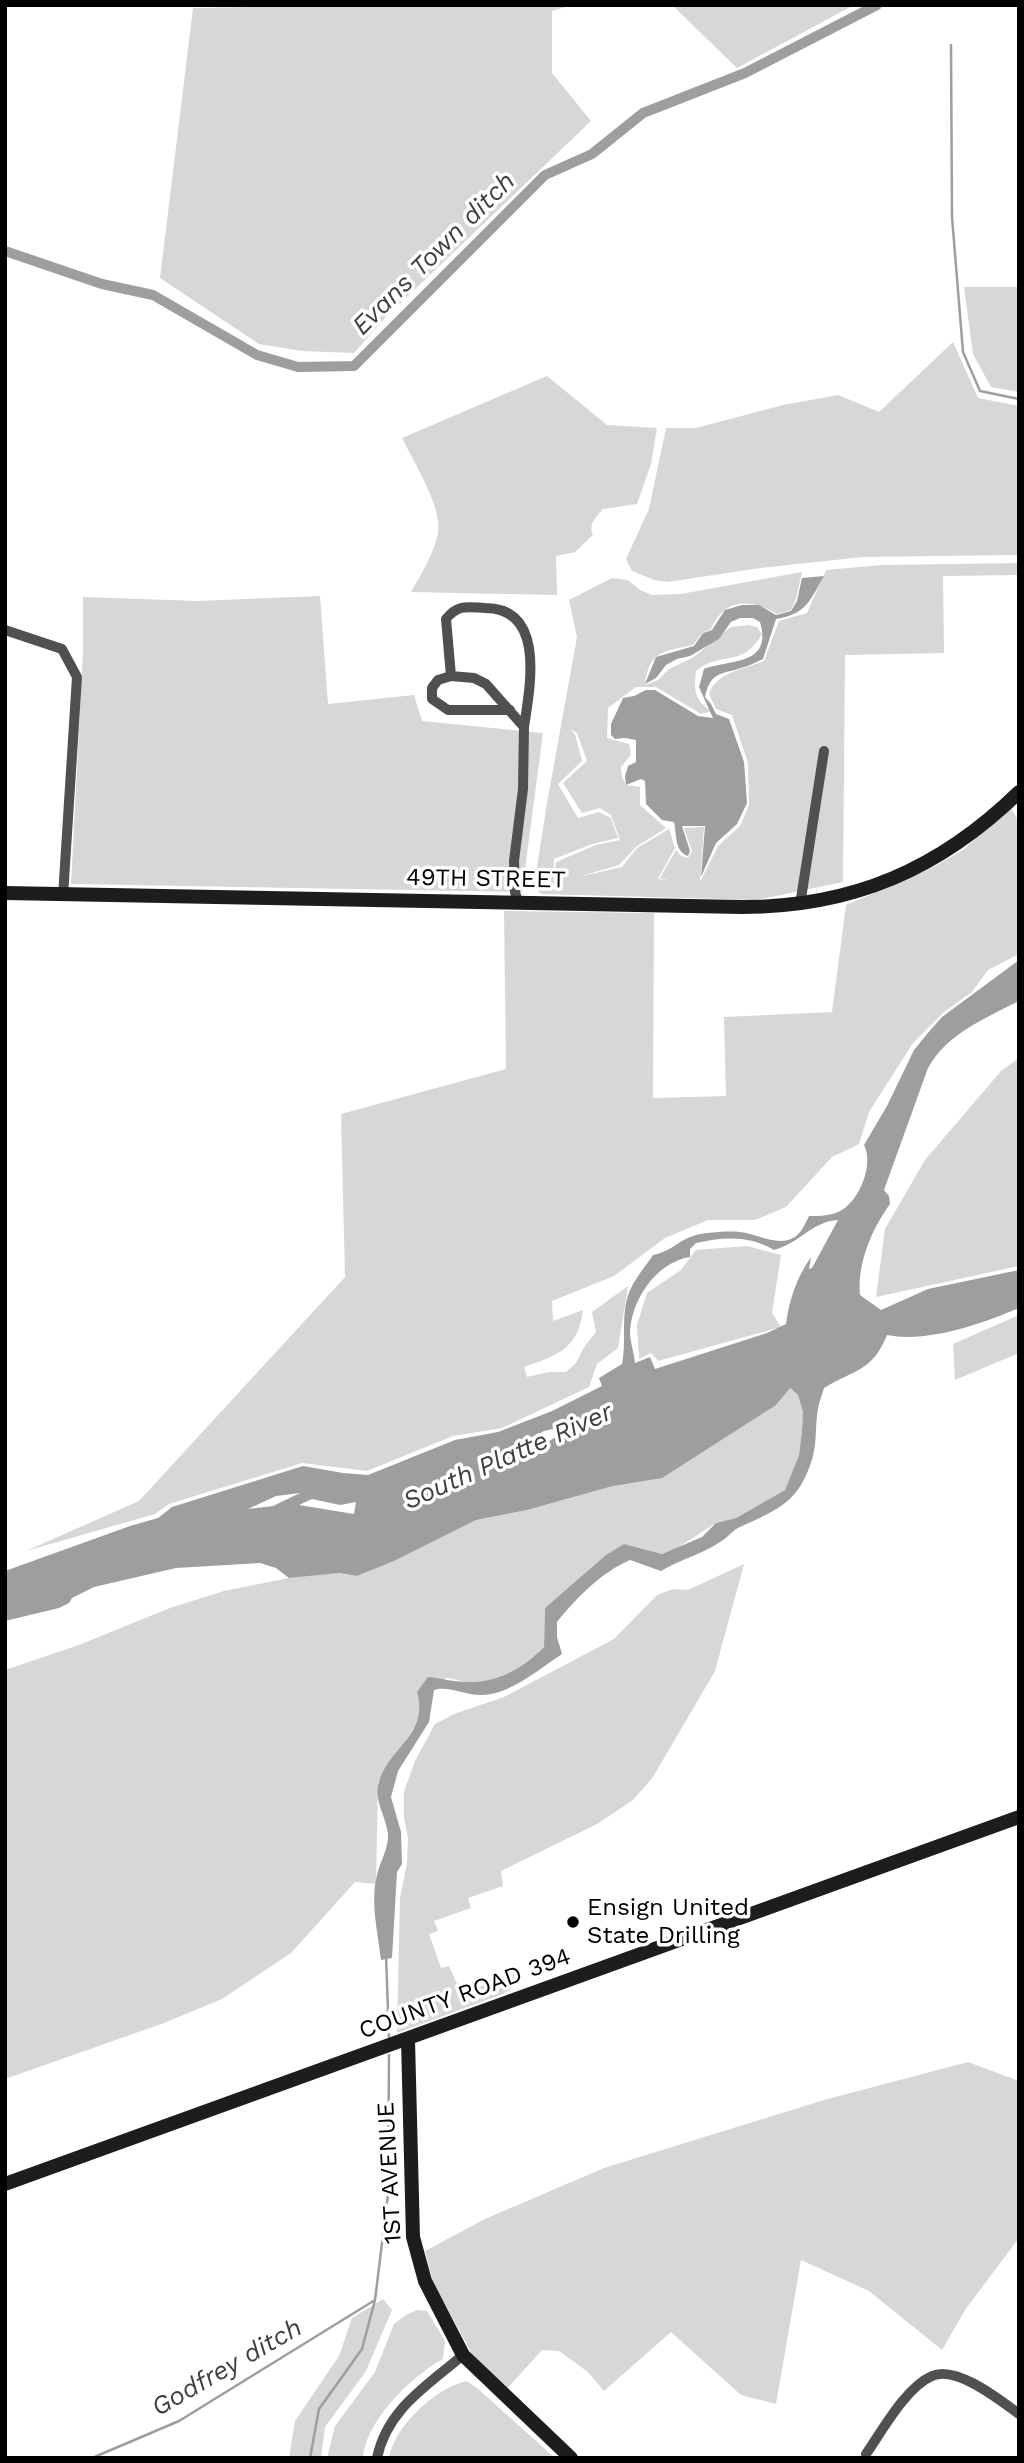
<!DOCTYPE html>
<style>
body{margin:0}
#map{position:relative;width:1024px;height:2463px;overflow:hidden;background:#fff;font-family:"Work Sans",sans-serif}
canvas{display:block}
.frame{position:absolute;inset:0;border:7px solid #000;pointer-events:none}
</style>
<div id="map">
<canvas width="1024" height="2463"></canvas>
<div class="frame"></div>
</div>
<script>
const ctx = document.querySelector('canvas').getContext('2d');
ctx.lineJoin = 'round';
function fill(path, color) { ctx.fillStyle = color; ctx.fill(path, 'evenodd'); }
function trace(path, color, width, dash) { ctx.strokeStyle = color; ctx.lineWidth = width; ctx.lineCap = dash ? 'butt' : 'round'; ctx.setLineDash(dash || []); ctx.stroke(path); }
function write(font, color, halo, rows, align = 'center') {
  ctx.font = font + ' "Work Sans",sans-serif'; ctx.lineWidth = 7; ctx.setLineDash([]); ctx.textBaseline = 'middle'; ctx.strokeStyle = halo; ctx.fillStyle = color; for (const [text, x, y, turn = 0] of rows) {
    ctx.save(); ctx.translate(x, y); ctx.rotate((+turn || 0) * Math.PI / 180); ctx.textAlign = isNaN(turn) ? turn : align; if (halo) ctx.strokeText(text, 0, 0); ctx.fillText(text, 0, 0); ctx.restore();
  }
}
fill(new Path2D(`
 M 359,5 L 571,5 L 552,11 L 552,73 L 591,121 L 385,318 L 354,353 L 302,351 L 259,344 L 160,278 L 193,8 Z
 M 672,5 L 854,5 L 737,68 Z
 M 964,287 L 1019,287 L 1019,392 L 991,387 L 973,354 Z
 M 953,342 L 978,398 L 1019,406 L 1019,555 L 863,557 L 760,568 L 668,582 L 654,580 L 632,571 L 626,559 L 649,509 L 666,428 L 696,428 L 783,405 L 838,395 L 879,412 Z
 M 547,376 L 607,425 L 657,428 L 651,464 L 637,504 L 603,509 C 596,517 588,524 593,535 L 575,552 L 556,556 L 557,595 L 411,592 C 421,574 434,554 438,533 C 443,508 413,461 402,438 Z
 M 1019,563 L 1019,575 L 943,576 L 944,653 L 845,655 L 843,882 L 757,900 L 541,894 L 534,886 L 547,803 L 577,637 L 569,600 L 612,578 L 628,580 L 640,590 L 652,595 L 681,594 L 802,572 L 796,599 L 791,610 L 777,614 C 751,598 724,598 711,629 L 702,633 L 693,645 C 665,651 648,651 645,685 L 658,680 L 669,669 L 694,657 L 731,627 L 748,625 L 757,627 L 762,634 C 743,669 721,650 696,671 C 694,691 694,699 711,711 L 701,714 L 656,687 L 636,687 L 608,708 L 607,738 L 629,744 L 631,755 L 621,767 L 622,777 L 626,785 L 640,787 L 640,805 L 666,828 L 636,847 L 619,865 L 578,877 L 622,867 L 637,848 L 669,829 L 675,848 L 658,879 L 668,880 L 660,878 L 676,850 L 681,856 L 688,858 L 692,851 L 684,828 L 704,827 L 700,882 L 718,846 L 740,826 L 749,805 L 748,763 L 732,715 L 716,709 L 709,694 C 716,672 745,669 764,661 L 779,621 L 807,613 L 826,570 L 882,565 ZM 570,729 L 577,733 L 587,761 L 563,783 L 582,813 L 600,808 L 611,815 L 620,840 L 596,845 L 556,862 L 553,883 L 554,859 L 592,844 L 618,838 L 611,818 L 599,812 L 578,818 L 558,784 L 582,761 L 575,734 Z
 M 320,596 L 328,704 L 414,695 L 422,721 L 543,733 L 522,892 L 71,884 L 83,653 L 83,597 L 198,601 Z
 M 1010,807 L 1019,821 L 1019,954 L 988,970 L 972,992 L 944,1012 L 913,1043 L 869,1112 L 859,1144 L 832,1157 L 786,1207 L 755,1220 L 708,1220 L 665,1238 L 614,1276 L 552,1301 L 553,1321 L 583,1310 C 578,1349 558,1355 524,1367 L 527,1377 L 549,1372 L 566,1372 L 576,1363 L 584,1347 L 596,1332 L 592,1312 L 628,1286 L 618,1348 L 597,1364 L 589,1387 L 502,1428 L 453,1436 L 367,1471 L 302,1463 L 169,1504 L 155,1514 L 26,1551 L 139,1501 L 345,1277 L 341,1114 L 506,1069 L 504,911 L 654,913 L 653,1098 L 726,1096 L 724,1017 L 832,1012 L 846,905 L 928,870 L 963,850 Z
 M 1019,1058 L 1019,1266 L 876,1297 L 885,1229 L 925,1160 L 1001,1071 Z
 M 747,1246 L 781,1255 L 772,1313 L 781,1327 L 658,1361 L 651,1353 L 639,1359 L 637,1325 L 647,1293 L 681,1270 L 696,1250 Z
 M 1019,1315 L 1019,1353 L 955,1380 L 953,1344 Z
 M 790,1388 L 798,1395 L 803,1412 L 802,1431 L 799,1455 L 785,1490 L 736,1518 L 716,1523 L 677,1548 L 661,1554 L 624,1544 L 545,1608 L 544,1647 C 522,1669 496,1686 464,1682 C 459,1681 453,1678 448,1678 C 438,1679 426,1688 417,1692 L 420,1705 L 419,1720 L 378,1783 L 376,1884 L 355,1882 L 291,1953 L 222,1999 L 164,2023 L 5,2079 L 5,1670 L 79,1645 L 170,1608 L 224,1591 L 289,1578 L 337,1573 L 357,1576 L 394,1561 L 476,1520 L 527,1510 L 613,1486 Z
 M 744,1564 L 715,1671 L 653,1777 L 633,1800 L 597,1824 L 501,1871 L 503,1886 L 468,1898 L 471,1908 L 434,1921 L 438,1931 L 429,1934 L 441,1968 L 449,1966 L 461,1993 L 521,1972 L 521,1983 L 503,1994 L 397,2033 L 400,1898 L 407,1863 L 408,1838 L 404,1817 L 404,1791 L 415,1761 L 435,1724 L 454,1714 L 504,1697 L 614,1639 L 657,1595 L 673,1589 L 688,1590 Z
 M 968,2062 L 1019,2081 L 1019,2238 L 965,2310 L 942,2350 L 869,2291 L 801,2260 L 776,2404 L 741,2395 L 671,2332 L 604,2391 L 588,2372 L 559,2351 L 542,2350 L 505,2391 L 471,2352 L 433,2282 L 425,2251 L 485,2219 L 604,2168 L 824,2100 Z
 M 383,2299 L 392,2310 L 366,2371 L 325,2427 L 321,2458 L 289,2458 L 295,2421 L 339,2356 L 352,2318 Z
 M 417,2310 L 427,2311 L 445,2341 L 443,2359 C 412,2376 366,2420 363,2458 L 327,2458 L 335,2426 L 375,2372 L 394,2324 L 406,2315 Z
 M 467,2381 L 477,2388 L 555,2458 L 389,2458 C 394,2426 437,2387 467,2381 Z`), '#d7d7d7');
fill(new Path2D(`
 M 824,576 C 810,600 807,614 776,619 L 763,659 C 756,662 749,666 741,668 C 720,675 711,671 705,697 L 711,704 L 716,714 L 729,719 L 744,762 L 747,803 L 737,824 L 716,843 L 701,877 L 705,826 L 682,826 L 690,851 L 688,856 C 674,851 677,835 674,822 L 662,820 L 646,804 L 645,781 L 641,779 L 626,785 L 625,776 L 628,766 L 636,762 L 636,740 L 625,738 L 615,739 L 611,735 L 611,724 L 623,698 L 634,696 L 646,690 L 655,690 L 698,716 L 713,718 L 699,687 L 704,669 C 730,659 773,666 760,622 L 753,618 L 740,618 L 731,622 L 719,639 L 690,656 L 677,659 L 666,665 L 656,678 L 645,684 L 656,657 L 694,646 L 703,633 L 712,630 L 725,610 L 742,605 L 759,605 L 776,615 L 791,611 L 797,601 L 802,578 Z
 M 1019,960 L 1019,1001 C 984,1019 948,1033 928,1068 L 884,1190 L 889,1196 L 890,1204 C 872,1229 857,1263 860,1295 L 881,1310 L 928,1289 L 1019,1270 L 1019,1308 C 981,1324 928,1343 887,1335 C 872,1372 855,1369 824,1388 C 822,1395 819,1402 818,1409 C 815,1425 817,1440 813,1456 C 800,1502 779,1509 740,1527 C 733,1530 729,1536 723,1540 C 704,1554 681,1559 661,1571 L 630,1560 C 602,1572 576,1598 557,1622 L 557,1637 L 562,1654 C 539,1669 511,1694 483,1695 C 467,1696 448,1685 434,1690 L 429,1722 L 398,1771 L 391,1797 L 401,1832 L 402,1864 L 397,1872 L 392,1958 L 381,1960 C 378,1932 370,1903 377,1875 C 380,1861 389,1848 388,1834 C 386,1816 373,1799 379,1782 C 390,1746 429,1735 417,1692 L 428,1677 C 441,1678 454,1682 466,1682 C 498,1683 522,1669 544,1647 L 545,1608 L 606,1555 L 624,1544 L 662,1554 L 702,1537 L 716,1523 L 736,1518 L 785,1490 L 799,1455 L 802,1431 L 803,1412 L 798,1395 L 790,1388 L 776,1405 L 662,1478 L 613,1486 L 527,1510 L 476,1520 L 394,1561 L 357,1576 L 339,1573 L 289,1578 L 276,1568 L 260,1563 L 176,1568 L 94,1587 L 72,1598 L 69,1603 L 59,1608 L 5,1621 L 5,1571 L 130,1526 L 158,1518 L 172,1507 L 303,1466 L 343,1473 L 368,1475 L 455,1440 L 498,1432 L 552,1411 L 602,1386 L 599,1378 L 622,1364 C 626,1345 622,1323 626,1303 C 629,1285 643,1270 653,1255 C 677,1250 679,1236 707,1233 C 718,1232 730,1231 740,1232 C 756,1234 773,1244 788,1240 C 800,1237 804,1226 809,1216 C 820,1216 832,1216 842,1210 C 860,1199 874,1164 864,1145 L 887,1106 L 914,1050 L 927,1034 L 942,1017 ZM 838,1220 L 812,1268 L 809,1269 L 811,1257 C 797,1277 789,1300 786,1324 L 767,1333 L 655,1369 L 650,1357 L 635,1363 C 634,1354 631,1344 630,1335 C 630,1301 656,1262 690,1257 L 690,1249 L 696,1243 C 723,1237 749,1235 774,1250 C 800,1243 813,1221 838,1220 ZM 575,1424 L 545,1444 L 519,1444 L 544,1431 ZM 300,1493 L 273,1506 L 248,1509 L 276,1496 ZM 312,1499 L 340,1505 L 356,1502 L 354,1514 L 299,1505 Z`), '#9e9e9e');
trace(new Path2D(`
 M 951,45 L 952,217 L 963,352 L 980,391 L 1019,399
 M 386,1956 L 389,2037
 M 92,2458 L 179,2421 L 375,2300
 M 310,2458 L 319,2409 L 362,2349 L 375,2300 L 388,2194 L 389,2055`), '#9e9e9e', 2.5);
trace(new Path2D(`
 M 5,251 L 102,284 L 153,295 L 257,355 L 298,367 L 354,366 L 545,175 L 592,154 L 643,113 L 745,73 L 877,5`), '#9e9e9e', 10);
trace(new Path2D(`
 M 5,630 L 62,649 L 77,677 L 63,896
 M 451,676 L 446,619 C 458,604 467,607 485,608 C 546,608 530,687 524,727
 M 510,710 L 448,710 L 432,699 L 432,688 L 438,680 L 451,676 L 474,678 L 486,684 L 524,727 L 523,789 L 514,861 L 515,892 L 518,902
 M 800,905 L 824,751
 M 866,2454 C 882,2431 906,2387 932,2376 C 956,2365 1000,2400 1019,2414
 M 377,2458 C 387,2409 427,2386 463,2355`), '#505050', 10);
trace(new Path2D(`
 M 5,893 L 742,907 C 853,907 940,869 1019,792
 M 408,2040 L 413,2237 L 425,2281 L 463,2355 L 571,2458
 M 5,2184 L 1019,1817`), '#1d1d1d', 14);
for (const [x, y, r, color] of [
 [573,1922,7,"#000"]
]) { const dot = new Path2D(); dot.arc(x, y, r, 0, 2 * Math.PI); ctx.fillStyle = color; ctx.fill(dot); trace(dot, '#fff', 2.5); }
write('24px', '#000', '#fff', [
 ["49TH STREET",486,879,1],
 ["COUNTY ROAD 394",465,1994,-20],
 ["1ST AVENUE",390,2173,-93]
]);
write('24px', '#000', '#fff', [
 ["Ensign United",587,1908],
 ["State Drilling",587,1936]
], 'left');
write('italic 26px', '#3f3f3f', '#fff', [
 ["Evans Town ditch",434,254,-45],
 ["South Platte River",508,1457,-24],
 ["Godfrey ditch",227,2368,-30]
]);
</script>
